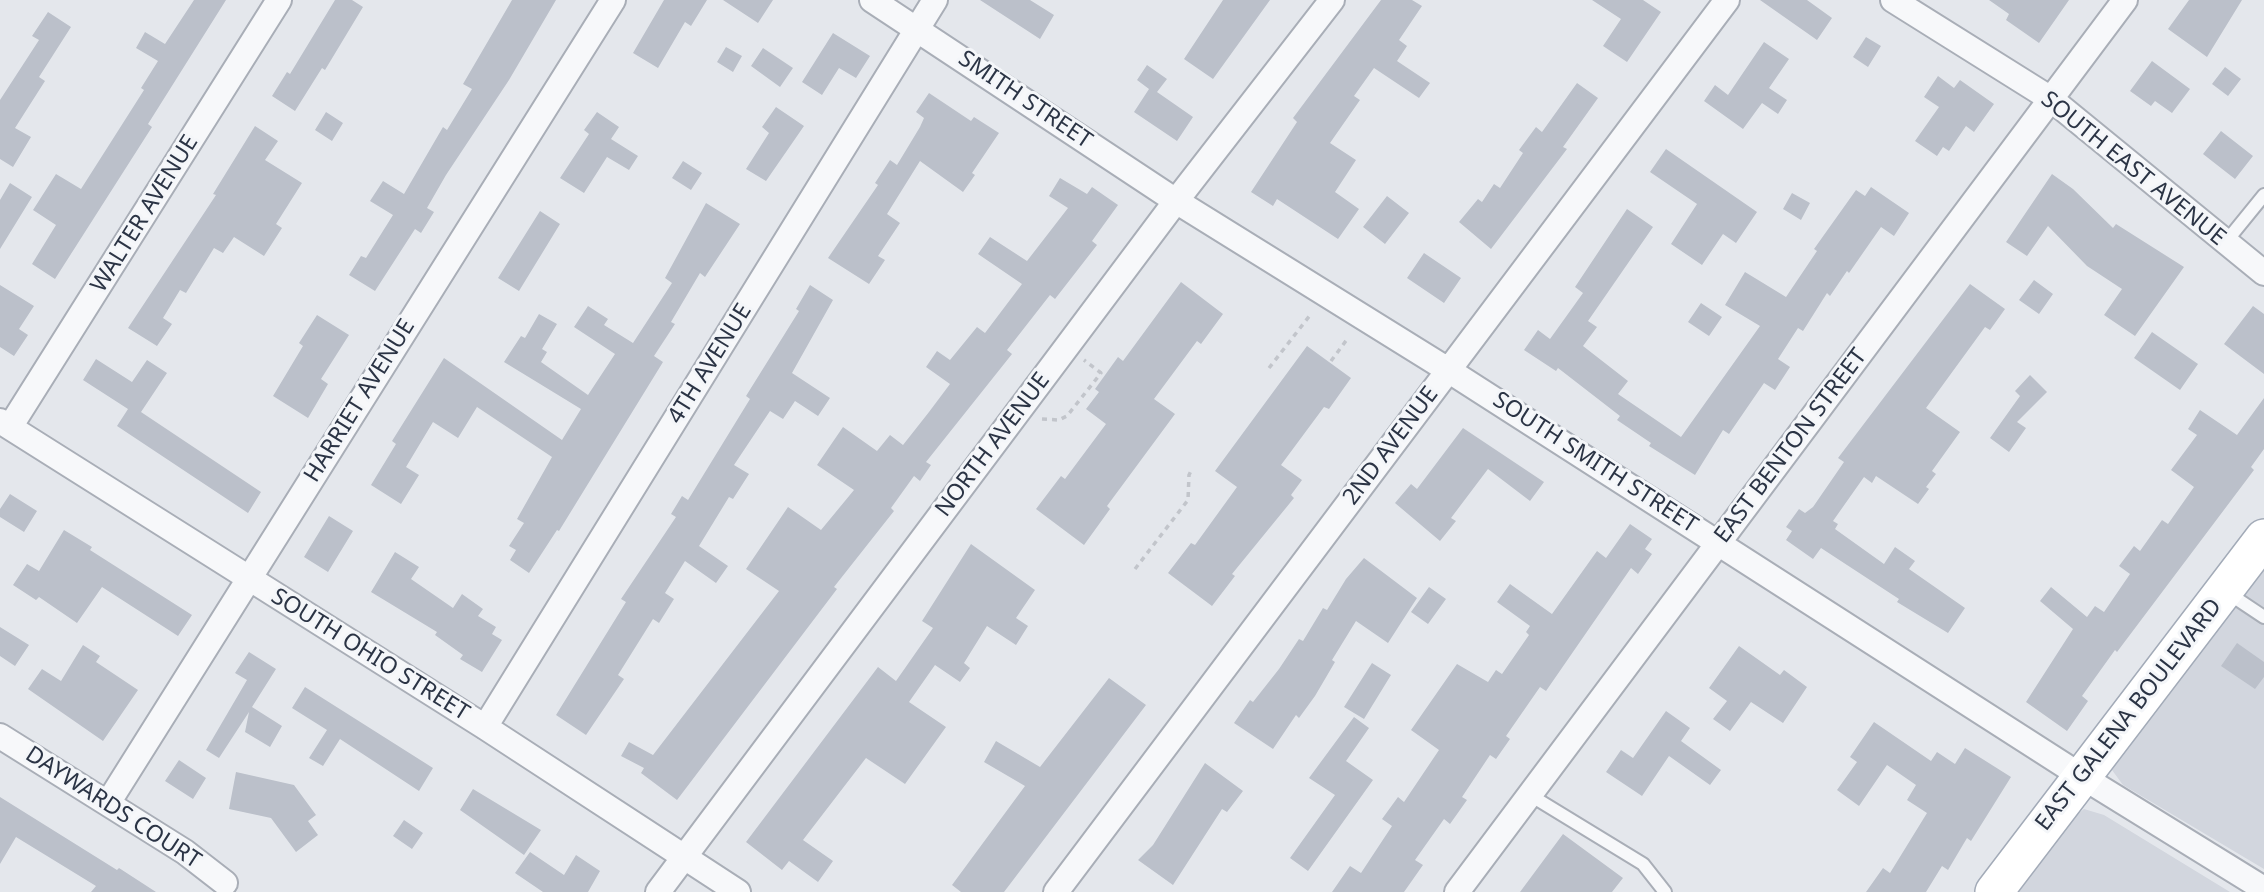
<!DOCTYPE html>
<style>
body{margin:0}
canvas{display:block;background:#e4e7ec}
</style>
<canvas width="2264" height="892"></canvas>
<script>
const ctx = document.querySelector('canvas').getContext('2d');
ctx.lineJoin = 'round';
function fill(path, color) { ctx.fillStyle = color; ctx.fill(path, 'evenodd'); }
function trace(path, color, width, dash) { ctx.strokeStyle = color; ctx.lineWidth = width; ctx.lineCap = dash ? 'butt' : 'round'; ctx.setLineDash(dash || []); ctx.stroke(path); }
function write(font, color, halo, rows, align = 'center') {
  ctx.font = font + ' "Noto Sans",sans-serif'; ctx.lineWidth = 6; ctx.setLineDash([]); ctx.textBaseline = 'middle'; ctx.strokeStyle = halo; ctx.fillStyle = color; for (const [text, x, y, turn = 0] of rows) {
    ctx.save(); ctx.translate(x, y); ctx.rotate((+turn || 0) * Math.PI / 180); ctx.textAlign = isNaN(turn) ? turn : align; if (halo) ctx.strokeText(text, 0, 0); ctx.fillText(text, 0, 0); ctx.restore();
  }
}
fill(new Path2D(`
 M 2264,564 L 2264,869 L 2123,785 L 2112,770 L 2123,750 Z
 M 2084,809 L 2104,815 L 2230,892 L 2017,892 L 2072,819 Z`), '#d2d6de');
fill(new Path2D(`
 M 194,0 L 226,0 L 148,124 L 152,127 L 55,279 L 32,264 L 56,225 L 33,210 L 56,174 L 81,189 L 144,90 L 141,88 L 158,61 L 136,48 L 145,32 L 165,44 Z
 M 335,0 L 352,0 L 363,7 L 325,70 L 322,68 L 295,111 L 272,96 L 287,72 L 290,74 Z
 M 512,0 L 556,0 L 509,80 L 446,175 L 427,208 L 434,212 L 421,233 L 415,229 L 375,291 L 349,275 L 361,256 L 366,258 L 393,215 L 370,201 L 383,181 L 404,194 L 443,127 L 447,130 L 472,89 L 463,84 Z
 M 664,0 L 707,0 L 691,26 L 685,22 L 658,68 L 633,53 Z
 M 723,0 L 773,0 L 758,23 Z
 M 980,0 L 1030,0 L 1054,15 L 1040,39 Z
 M 1223,0 L 1270,0 L 1213,79 L 1184,59 Z
 M 1381,0 L 1412,0 L 1422,6 L 1399,40 L 1407,46 L 1397,61 L 1430,83 L 1419,98 L 1374,68 L 1354,96 L 1360,100 L 1330,143 L 1356,160 L 1335,192 L 1359,209 L 1338,239 L 1277,199 L 1273,206 L 1251,192 L 1297,122 L 1293,118 Z
 M 1592,0 L 1643,0 L 1661,12 L 1627,62 L 1603,46 L 1621,19 Z
 M 1760,0 L 1807,0 L 1832,18 L 1817,40 Z
 M 1989,0 L 2069,0 L 2039,43 L 2006,20 L 2009,14 Z
 M 2189,0 L 2242,0 L 2207,57 L 2168,29 Z
 M 48,12 L 71,27 L 39,77 L 45,81 L 15,128 L 31,137 L 13,167 L 0,159 L 0,100 L 39,40 L 32,36 Z
 M 833,33 L 870,56 L 856,78 L 839,68 L 822,95 L 802,82 Z
 M 1866,37 L 1881,46 L 1868,67 L 1853,57 Z
 M 1764,42 L 1789,59 L 1769,88 L 1787,100 L 1778,114 L 1762,103 L 1743,129 L 1704,101 L 1715,85 L 1728,95 Z
 M 726,47 L 742,56 L 733,72 L 717,62 Z
 M 763,48 L 793,68 L 780,87 L 751,66 Z
 M 2152,61 L 2190,89 L 2172,113 L 2155,101 L 2151,106 L 2130,91 Z
 M 1147,65 L 1167,79 L 1157,92 L 1193,117 L 1177,141 L 1134,112 L 1149,89 L 1137,80 Z
 M 2225,67 L 2241,79 L 2228,96 L 2212,84 Z
 M 1938,76 L 1954,88 L 1960,80 L 1994,104 L 1974,132 L 1966,126 L 1949,151 L 1943,147 L 1937,156 L 1915,141 L 1939,107 L 1924,97 Z
 M 1577,83 L 1598,98 L 1563,147 L 1567,149 L 1491,249 L 1459,222 L 1478,199 L 1482,202 L 1494,184 L 1500,188 L 1523,153 L 1519,150 L 1536,127 L 1542,132 Z
 M 929,93 L 971,121 L 974,117 L 999,133 L 972,173 L 975,175 L 963,192 L 920,161 L 887,214 L 900,223 L 878,256 L 885,260 L 869,284 L 828,258 L 878,185 L 875,183 L 890,160 L 897,165 L 920,127 L 924,118 L 916,112 Z
 M 776,107 L 804,126 L 766,181 L 746,169 L 769,133 L 762,127 Z
 M 326,112 L 343,123 L 332,141 L 315,130 Z
 M 597,112 L 619,127 L 611,139 L 638,156 L 629,170 L 607,157 L 584,193 L 560,178 L 589,134 L 584,130 Z
 M 255,126 L 278,141 L 265,160 L 302,183 L 276,224 L 282,228 L 264,256 L 234,237 L 223,253 L 214,248 L 186,293 L 180,290 L 163,318 L 172,324 L 157,346 L 128,328 L 216,195 L 213,194 Z
 M 2221,131 L 2253,156 L 2235,179 L 2203,154 Z
 M 1666,149 L 1757,212 L 1736,243 L 1723,234 L 1702,265 L 1671,244 L 1697,204 L 1650,172 Z
 M 683,161 L 702,173 L 691,190 L 672,178 Z
 M 2052,174 L 2073,189 L 2113,228 L 2116,224 L 2184,267 L 2135,336 L 2104,315 L 2122,289 L 2087,266 L 2048,226 L 2027,256 L 2006,242 Z
 M 1060,178 L 1087,194 L 1092,187 L 1118,205 L 1092,241 L 1097,245 L 1055,299 L 1050,295 L 1007,350 L 1012,354 L 926,462 L 931,465 L 920,481 L 914,476 L 891,508 L 894,511 L 834,587 L 837,589 L 677,800 L 641,773 L 644,768 L 621,756 L 629,742 L 653,755 L 779,591 L 746,569 L 788,507 L 821,530 L 854,490 L 817,465 L 843,427 L 877,451 L 890,435 L 903,445 L 929,412 L 950,384 L 926,367 L 937,351 L 950,360 L 977,327 L 985,333 L 1022,284 L 978,254 L 990,237 L 1027,261 L 1068,208 L 1049,196 Z
 M 10,183 L 32,197 L 0,249 L 0,200 Z
 M 1871,187 L 1909,213 L 1894,236 L 1881,227 L 1849,273 L 1847,271 L 1830,296 L 1827,293 L 1803,331 L 1798,328 L 1778,359 L 1790,367 L 1775,390 L 1764,383 L 1729,434 L 1723,430 L 1695,475 L 1649,446 L 1651,443 L 1617,420 L 1620,416 L 1558,368 L 1556,371 L 1524,350 L 1538,330 L 1550,339 L 1583,293 L 1575,287 L 1627,209 L 1653,227 L 1588,321 L 1597,327 L 1583,346 L 1628,381 L 1618,394 L 1681,437 L 1760,326 L 1725,305 L 1745,272 L 1786,297 L 1817,251 L 1814,249 L 1856,190 L 1865,196 Z
 M 1792,193 L 1810,203 L 1801,220 L 1783,209 Z
 M 1387,196 L 1409,213 L 1385,244 L 1363,227 Z
 M 706,203 L 740,224 L 705,277 L 700,273 L 671,322 L 675,324 L 654,356 L 663,362 L 559,531 L 557,530 L 529,573 L 510,560 L 516,550 L 509,546 L 524,523 L 517,519 L 552,457 L 477,407 L 458,438 L 433,422 L 406,467 L 419,475 L 401,504 L 371,485 L 396,444 L 392,441 L 444,358 L 562,440 L 581,409 L 504,362 L 521,336 L 525,338 L 539,314 L 557,324 L 542,349 L 547,352 L 541,362 L 588,395 L 615,354 L 574,327 L 588,306 L 608,319 L 604,325 L 633,343 L 672,283 L 665,278 Z
 M 540,211 L 560,224 L 519,291 L 498,278 Z
 M 1424,253 L 1461,278 L 1444,303 L 1407,278 Z
 M 2034,280 L 2053,294 L 2039,314 L 2019,300 Z
 M 1181,282 L 1223,314 L 1201,344 L 1197,341 L 1154,399 L 1175,414 L 1107,506 L 1110,509 L 1084,545 L 1036,509 L 1061,476 L 1065,479 L 1106,424 L 1086,409 L 1099,392 L 1095,389 L 1118,357 L 1123,361 Z
 M 1970,284 L 2005,309 L 1990,330 L 1985,327 L 1926,408 L 1960,432 L 1932,471 L 1936,474 L 1926,487 L 1929,489 L 1918,504 L 1876,476 L 1872,483 L 1864,477 L 1833,521 L 1838,524 L 1835,529 L 1884,564 L 1895,547 L 1915,561 L 1909,569 L 1965,608 L 1948,633 L 1897,602 L 1899,599 L 1821,548 L 1813,559 L 1786,540 L 1792,531 L 1786,527 L 1799,509 L 1805,513 L 1813,507 L 1844,462 L 1838,458 Z
 M 0,285 L 34,306 L 19,329 L 28,335 L 14,356 L 0,347 Z
 M 810,285 L 833,300 L 792,373 L 830,398 L 818,416 L 795,401 L 783,419 L 770,411 L 734,465 L 749,474 L 733,499 L 729,497 L 699,546 L 728,566 L 716,583 L 685,561 L 665,593 L 674,599 L 659,623 L 653,619 L 618,675 L 624,679 L 586,735 L 556,715 L 626,602 L 621,599 L 676,517 L 671,514 L 682,496 L 688,500 L 750,399 L 746,396 L 799,311 L 796,309 Z
 M 1701,303 L 1722,317 L 1709,336 L 1688,322 Z
 M 2253,306 L 2264,314 L 2264,374 L 2224,344 Z
 M 317,315 L 349,335 L 321,379 L 328,384 L 308,418 L 273,396 L 303,346 L 299,343 Z
 M 2152,332 L 2198,364 L 2180,390 L 2134,358 Z
 M 1307,346 L 1351,378 L 1329,409 L 1324,407 L 1281,465 L 1302,480 L 1291,495 L 1294,498 L 1232,574 L 1235,576 L 1212,606 L 1168,573 L 1191,543 L 1195,545 L 1237,487 L 1215,471 Z
 M 96,359 L 132,382 L 147,360 L 167,373 L 141,412 L 261,492 L 248,513 L 117,426 L 128,409 L 83,380 Z
 M 2030,375 L 2047,392 L 2017,422 L 2026,428 L 2009,452 L 1990,438 L 2020,396 L 2015,391 Z
 M 2264,398 L 2264,449 L 2251,467 L 2254,470 L 2117,652 L 2115,650 L 2082,696 L 2088,701 L 2067,731 L 2026,702 L 2073,629 L 2040,601 L 2051,587 L 2087,617 L 2095,606 L 2104,612 L 2130,574 L 2119,566 L 2134,546 L 2140,551 L 2162,520 L 2168,524 L 2194,487 L 2171,470 L 2197,435 L 2188,429 L 2200,410 L 2237,435 Z
 M 1463,428 L 1544,482 L 1530,501 L 1488,469 L 1451,518 L 1456,521 L 1440,541 L 1395,503 L 1411,484 L 1417,489 Z
 M 10,494 L 37,511 L 24,532 L 0,517 L 0,509 Z
 M 329,516 L 353,531 L 328,572 L 304,557 Z
 M 1630,524 L 1652,539 L 1645,549 L 1652,554 L 1638,574 L 1631,568 L 1546,691 L 1540,687 L 1506,736 L 1510,739 L 1496,759 L 1490,755 L 1462,797 L 1467,800 L 1450,824 L 1444,819 L 1415,860 L 1423,865 L 1404,892 L 1332,892 L 1350,866 L 1361,873 L 1392,826 L 1382,819 L 1398,797 L 1404,802 L 1439,750 L 1411,730 L 1457,664 L 1488,682 L 1496,670 L 1502,674 L 1529,635 L 1526,632 L 1530,626 L 1497,602 L 1510,584 L 1552,614 L 1597,551 L 1606,558 Z
 M 64,530 L 92,547 L 90,550 L 192,615 L 178,636 L 102,587 L 77,623 L 39,597 L 36,600 L 13,585 L 27,564 L 39,571 Z
 M 971,544 L 1035,590 L 1016,618 L 1028,626 L 1016,645 L 987,626 L 964,663 L 970,668 L 960,682 L 935,665 L 909,702 L 946,727 L 905,784 L 866,758 L 803,840 L 833,861 L 818,882 L 789,861 L 782,870 L 746,842 L 878,667 L 896,681 L 933,628 L 922,621 Z
 M 395,552 L 419,567 L 411,579 L 453,608 L 462,594 L 483,609 L 478,616 L 496,627 L 492,634 L 502,640 L 482,672 L 460,659 L 463,655 L 435,635 L 437,632 L 371,592 Z
 M 1364,558 L 1417,598 L 1388,643 L 1356,621 L 1332,660 L 1335,662 L 1315,696 L 1299,718 L 1296,715 L 1273,749 L 1234,723 L 1250,700 L 1253,702 L 1279,669 L 1299,639 L 1303,641 L 1323,608 L 1327,610 L 1346,579 Z
 M 1429,587 L 1446,599 L 1428,624 L 1411,612 Z
 M 0,627 L 29,645 L 15,666 L 0,656 Z
 M 2237,643 L 2264,662 L 2264,677 L 2255,689 L 2221,666 Z
 M 83,645 L 100,656 L 96,662 L 138,690 L 103,741 L 28,689 L 42,669 L 61,681 Z
 M 1739,646 L 1780,675 L 1784,670 L 1807,687 L 1783,723 L 1751,702 L 1730,731 L 1713,719 L 1727,701 L 1709,688 Z
 M 249,652 L 276,669 L 252,707 L 282,726 L 270,747 L 245,732 L 249,712 L 219,758 L 206,750 L 247,680 L 235,673 Z
 M 1372,663 L 1391,675 L 1364,719 L 1344,707 Z
 M 1109,678 L 1146,705 L 1004,892 L 961,892 L 952,885 L 1025,786 L 984,762 L 996,741 L 1040,767 Z
 M 305,687 L 433,768 L 419,791 L 340,739 L 323,766 L 309,758 L 327,730 L 292,708 Z
 M 1666,711 L 1690,728 L 1681,741 L 1721,770 L 1710,785 L 1669,756 L 1642,796 L 1606,772 L 1621,750 L 1633,758 Z
 M 1354,717 L 1369,728 L 1346,761 L 1373,780 L 1308,871 L 1290,858 L 1335,795 L 1309,778 Z
 M 1874,722 L 1931,761 L 1937,752 L 1955,764 L 1965,748 L 2011,777 L 1971,841 L 1967,838 L 1948,870 L 1942,866 L 1926,892 L 1866,892 L 1883,868 L 1890,873 L 1927,813 L 1907,800 L 1916,785 L 1887,765 L 1859,806 L 1837,790 L 1857,762 L 1850,757 Z
 M 179,760 L 206,778 L 193,799 L 165,781 Z
 M 1205,763 L 1243,791 L 1227,812 L 1222,809 L 1173,885 L 1138,860 L 1153,845 Z
 M 236,772 L 294,785 L 316,815 L 308,821 L 318,835 L 296,852 L 271,818 L 229,809 Z
 M 473,789 L 541,830 L 524,855 L 460,810 Z
 M 0,797 L 117,870 L 119,868 L 156,892 L 91,892 L 96,886 L 16,837 L 0,864 Z
 M 404,820 L 423,833 L 412,849 L 393,836 Z
 M 1563,834 L 1623,878 L 1612,892 L 1520,892 Z
 M 530,852 L 564,875 L 576,855 L 600,871 L 588,892 L 543,892 L 515,873 Z`), '#bbc0ca');
const lane = new Path2D(`
 M 2225,243 L 2264,195
 M 2228,593 L 2264,617
 M 1530,795 L 1643,864 L 1665,892`);
const street = new Path2D(`
 M 872,0 L 1176,201 L 1448,370 L 2081,776 L 2264,889
 M 1893,0 L 2051,99 L 2264,273
 M 0,421 L 485,727 L 738,892
 M 10,427 L 279,0
 M 485,727 L 935,0
 M 0,736 L 185,852 L 225,883
 M 108,803 L 613,0
 M 658,892 L 1176,201 L 1332,0
 M 1056,892 L 1727,0
 M 1457,892 L 2125,0`);
const primary = new Path2D(`
 M 1994,892 L 2264,538`);
trace(lane, '#a9aeb7', 16);
trace(street, '#a9aeb7', 28);
trace(primary, '#a3abb8', 40);
trace(new Path2D(`
 M 1331,361 L 1348,338
 M 1269,368 L 1311,314
 M 1042,419 L 1059,420 L 1067,416 L 1101,373 L 1084,360
 M 1135,569 L 1188,500 L 1189,475 L 1192,469`), '#c2c5cb', 3.5, [5, 5]);
trace(lane, '#f7f8fa', 12);
trace(street, '#f7f8fa', 24);
trace(primary, '#fff', 37);
write('23px', '#2b3445', '#f4f6f9', [
 ["SMITH STREET",1025,100,34],
 ["SOUTH EAST AVENUE",2133,169,39],
 ["WALTER AVENUE",145,214,-58],
 ["4TH AVENUE",710,364,-58],
 ["HARRIET AVENUE",360,401,-58],
 ["NORTH AVENUE",993,445,-53],
 ["2ND AVENUE",1391,446,-53],
 ["EAST BENTON STREET",1791,446,-53],
 ["SOUTH SMITH STREET",1595,463,33],
 ["SOUTH OHIO STREET",370,655,32],
 ["EAST GALENA BOULEVARD",2129,715,-52],
 ["DAYWARDS COURT",113,808,33]
]);
</script>
